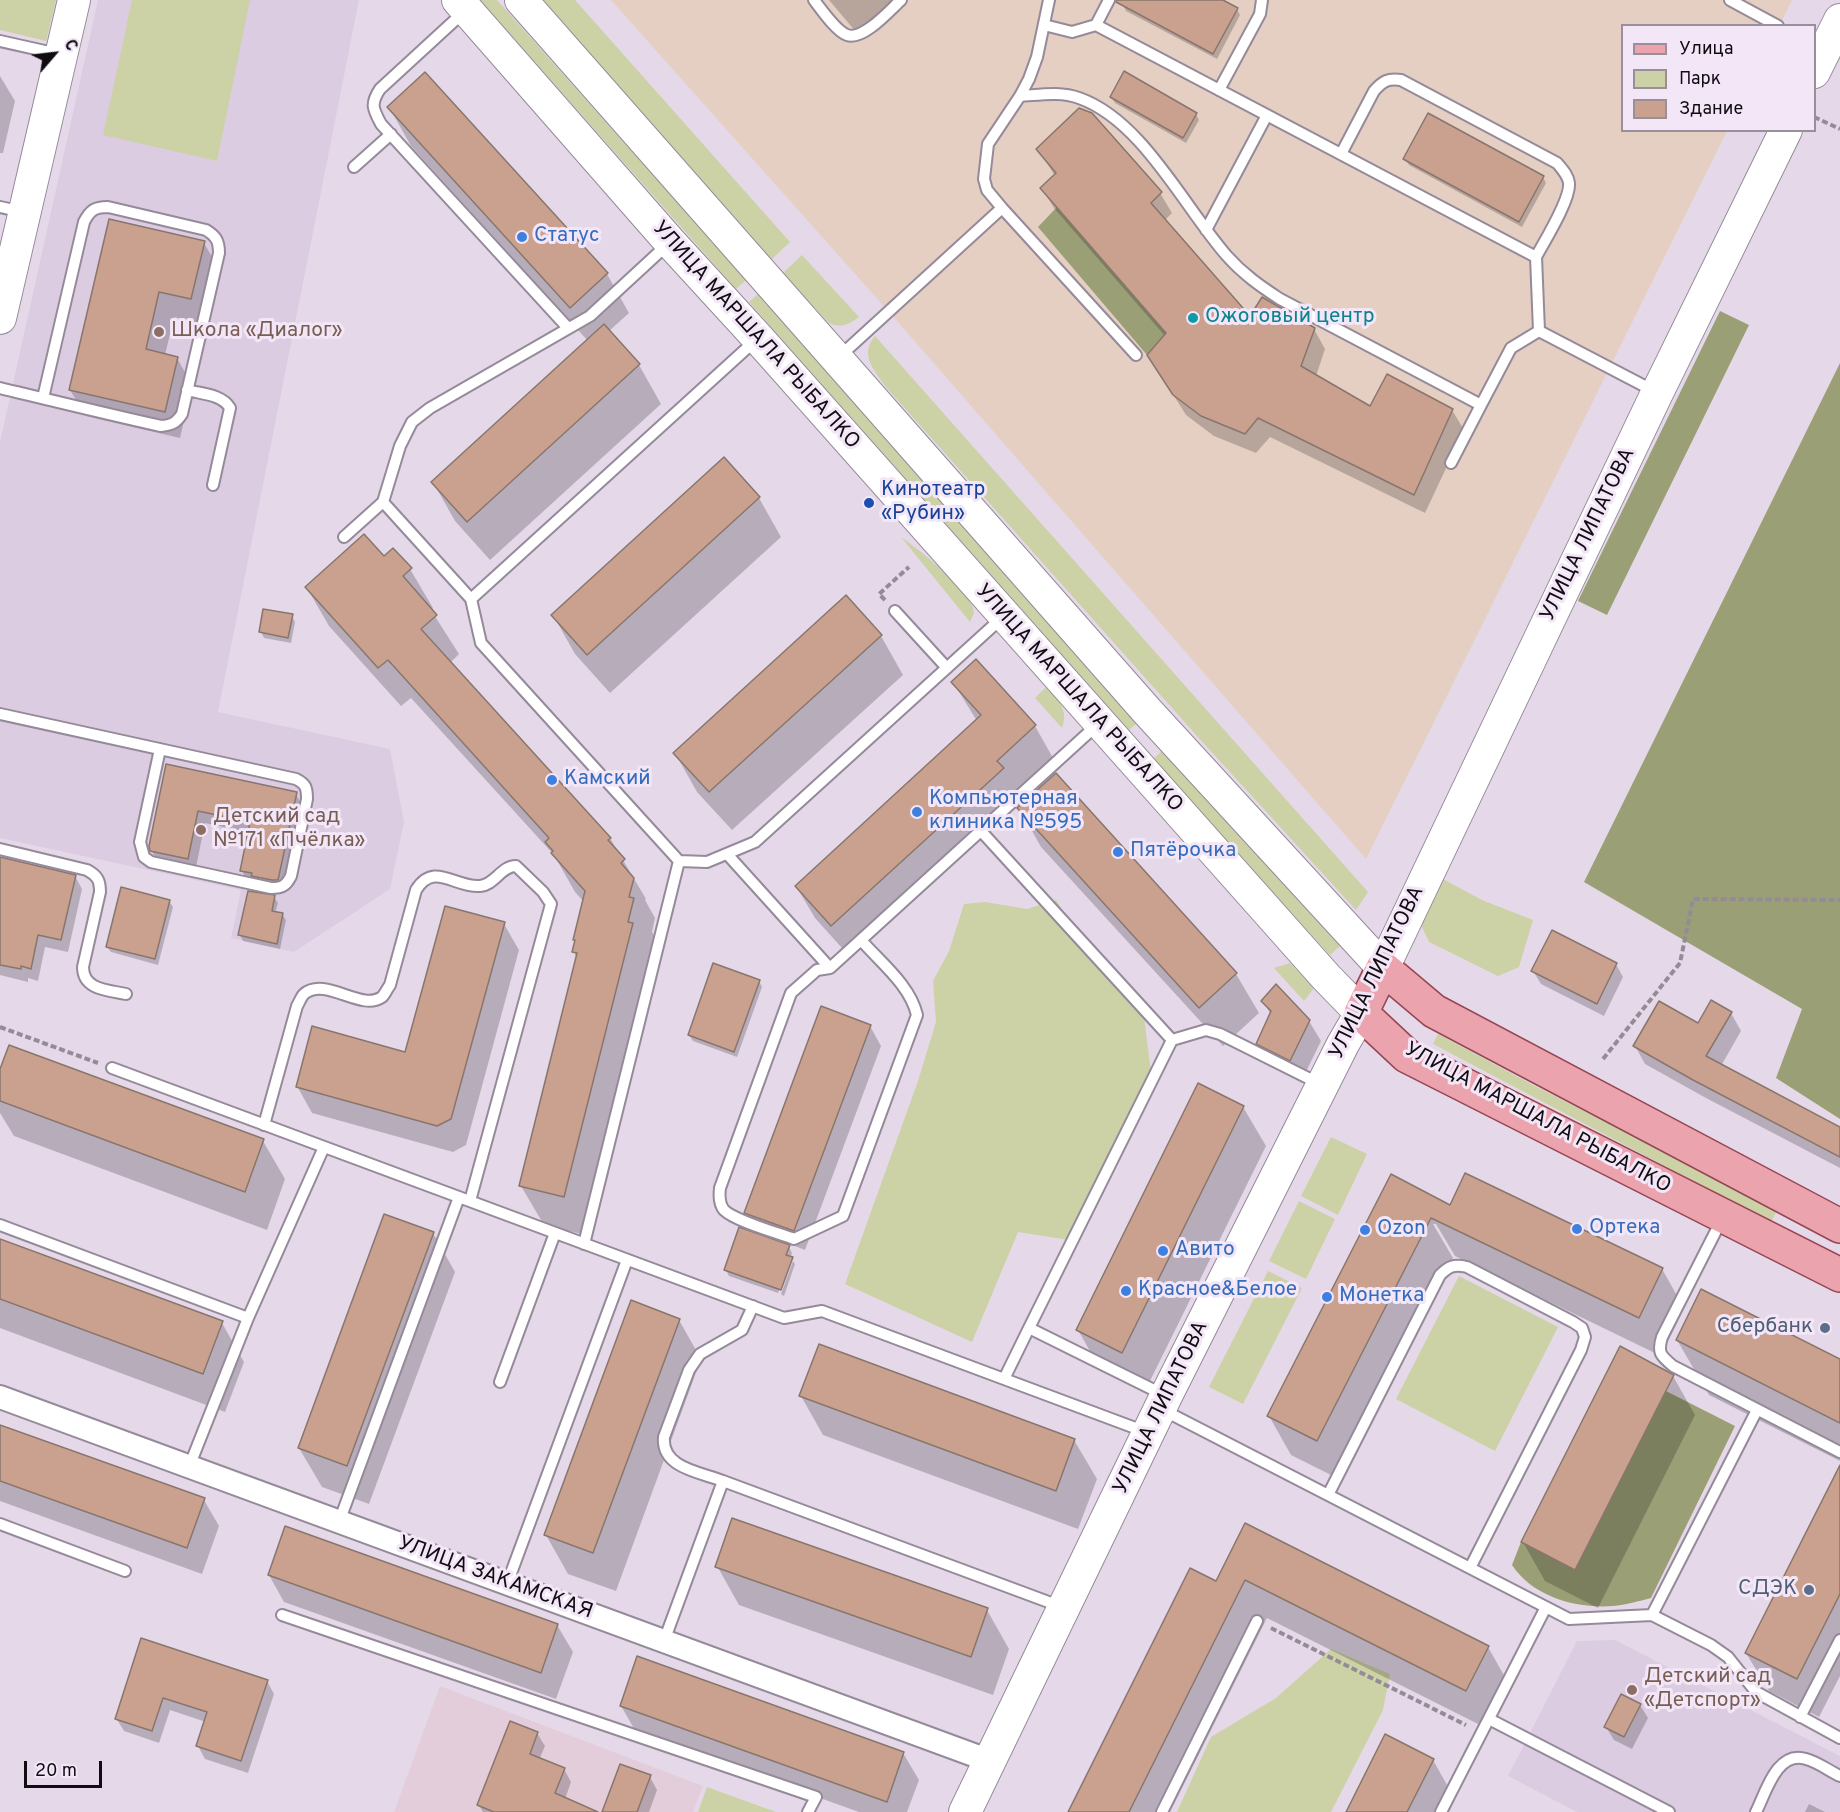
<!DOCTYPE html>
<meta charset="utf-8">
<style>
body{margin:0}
#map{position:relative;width:1840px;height:1812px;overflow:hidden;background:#e5d9e9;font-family:Overpass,sans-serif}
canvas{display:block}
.legend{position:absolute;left:1621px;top:24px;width:195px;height:108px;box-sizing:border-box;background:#f2e6f7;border:2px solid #988f9b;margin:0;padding:8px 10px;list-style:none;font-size:18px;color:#100c11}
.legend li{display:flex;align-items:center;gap:12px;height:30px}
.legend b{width:30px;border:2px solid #988f9b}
.north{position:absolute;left:24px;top:24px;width:60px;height:60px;-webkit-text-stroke:4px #f2e6f7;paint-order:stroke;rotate:62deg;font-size:16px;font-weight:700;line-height:24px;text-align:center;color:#100c11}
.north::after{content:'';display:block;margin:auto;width:21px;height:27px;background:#100c11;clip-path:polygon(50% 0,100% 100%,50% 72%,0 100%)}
.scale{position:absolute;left:24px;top:1761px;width:78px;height:27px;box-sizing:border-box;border:3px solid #100c11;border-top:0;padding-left:8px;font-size:18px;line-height:21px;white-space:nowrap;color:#100c11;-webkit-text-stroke:4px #f2e6f7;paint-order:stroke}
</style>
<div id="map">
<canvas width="1840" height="1812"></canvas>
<ul class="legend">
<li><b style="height:8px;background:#eba3ad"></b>Улица</li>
<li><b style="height:16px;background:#ccd1a6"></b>Парк</li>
<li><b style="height:16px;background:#caa08e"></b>Здание</li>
</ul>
<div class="north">С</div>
<div class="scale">20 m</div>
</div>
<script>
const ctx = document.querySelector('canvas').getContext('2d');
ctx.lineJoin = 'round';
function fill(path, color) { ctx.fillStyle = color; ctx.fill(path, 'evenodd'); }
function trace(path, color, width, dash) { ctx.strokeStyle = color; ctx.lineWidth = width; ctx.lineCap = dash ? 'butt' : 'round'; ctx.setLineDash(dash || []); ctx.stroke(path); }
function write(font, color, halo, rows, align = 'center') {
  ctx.font = font + ' Overpass,sans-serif'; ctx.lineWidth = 6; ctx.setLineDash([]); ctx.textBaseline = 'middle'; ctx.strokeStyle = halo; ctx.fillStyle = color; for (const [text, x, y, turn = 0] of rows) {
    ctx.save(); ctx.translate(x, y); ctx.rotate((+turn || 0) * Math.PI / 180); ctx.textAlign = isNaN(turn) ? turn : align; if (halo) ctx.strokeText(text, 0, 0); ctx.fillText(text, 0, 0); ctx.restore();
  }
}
fill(new Path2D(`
 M 440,1686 L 703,1786 L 693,1812 L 394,1812 Z`), '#e3cdda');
fill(new Path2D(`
 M 98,0 L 359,0 L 218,712 L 390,749 L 404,822 L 390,889 L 294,952 L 231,938 L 241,890 L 0,838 L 0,442 Z
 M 1615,1640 L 1840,1756 L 1840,1812 L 1577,1812 L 1508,1776 L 1577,1641 Z`), '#dccce2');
fill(new Path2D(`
 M 611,0 L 1792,0 L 1780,25 L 1622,26 L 1622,130 L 1727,131 L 1366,859 L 897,321 Z`), '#e5cfc3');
fill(new Path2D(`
 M 0,0 L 56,0 L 46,41 L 0,30 Z
 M 132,0 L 250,0 L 217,161 L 103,135 Z
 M 480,0 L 497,0 L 746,280 L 736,289 Z
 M 542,0 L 575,0 L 790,242 L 771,260 Z
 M 802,255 L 859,317 C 849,324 841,329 829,323 L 783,273 Z
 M 759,293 L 1139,721 L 1129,730 L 749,302 Z
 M 875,336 L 1368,892 L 1356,910 L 1197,736 L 885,386 C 874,369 859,355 875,336 Z
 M 901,537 C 918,549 974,592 974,613 L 970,622 Z
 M 1046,687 C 1058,700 1069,709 1062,728 L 1035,698 Z
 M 1162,751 L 1340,946 L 1330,955 L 1152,760 Z
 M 1443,879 L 1482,900 L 1533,920 L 1519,967 L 1498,976 L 1429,942 L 1421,925 Z
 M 1056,900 L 1073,927 L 1144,1017 L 1152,1080 L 1069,1240 L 1018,1232 L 972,1342 L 845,1284 L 918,1081 L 936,1022 L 933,981 L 949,951 L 964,904 L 985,902 L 1027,909 Z
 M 1290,963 L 1314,988 L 1304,1001 L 1274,968 Z
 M 1438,1034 L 1533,1085 L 1777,1210 L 1771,1222 L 1433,1044 Z
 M 1331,1137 L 1367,1154 L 1338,1215 L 1301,1196 Z
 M 1299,1201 L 1335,1219 L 1306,1279 L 1269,1261 Z
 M 1268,1271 L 1302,1288 L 1243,1404 L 1209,1387 Z
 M 1459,1276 L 1558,1327 L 1495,1451 L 1396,1399 Z
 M 1331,1649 L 1390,1674 L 1383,1710 L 1331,1812 L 1177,1812 L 1211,1737 L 1276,1698 Z
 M 707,1787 L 776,1812 L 698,1812 Z`), '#ccd1a6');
fill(new Path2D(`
 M 1057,207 L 1166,333 L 1147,355 L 1038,227 Z
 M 1720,311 L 1749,325 L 1607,615 L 1578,601 Z
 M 1840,363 L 1840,1119 L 1776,1078 L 1802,1009 L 1584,882 Z
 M 1666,1391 L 1735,1426 L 1651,1598 C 1639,1601 1626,1605 1613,1606 C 1577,1609 1533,1597 1512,1565 L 1521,1542 L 1575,1570 Z`), '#9a9f76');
fill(new Path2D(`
 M 829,0 L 893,0 L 856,32 Z
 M 1125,0 L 1220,0 L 1237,9 L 1240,15 L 1217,59 L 1126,11 L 1123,5 Z
 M 0,76 L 15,101 L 3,153 L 0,153 Z
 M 1111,97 L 1196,114 L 1199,120 L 1186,143 L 1115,103 Z
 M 389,107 L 607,274 L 629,313 L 608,332 L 639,365 L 661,404 L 490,560 L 455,521 L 433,482 L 588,341 L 411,146 Z
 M 1038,149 L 1160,193 L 1172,213 L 1165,220 L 1250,319 L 1314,329 L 1325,349 L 1316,376 L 1371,408 L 1452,410 L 1464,430 L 1425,513 L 1270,437 L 1256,453 L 1214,436 L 1186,415 L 1148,355 L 1165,336 L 1054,208 L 1042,188 L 1055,176 Z
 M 1405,159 L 1543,177 L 1546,183 L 1522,227 L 1409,165 Z
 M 110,220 L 204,243 L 219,269 L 206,325 L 174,317 L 165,355 L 177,358 L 192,385 L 180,438 L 86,416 L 70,390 Z
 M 723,460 L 759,498 L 781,537 L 610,693 L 575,654 L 553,615 Z
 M 384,559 L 410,569 L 433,608 L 431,610 L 459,654 L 450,663 L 610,838 L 646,899 L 645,900 L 655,918 L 652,932 L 656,938 L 586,1235 L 544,1225 L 521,1186 L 577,959 L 574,952 L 576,942 L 575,940 L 584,902 L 575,892 L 554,855 L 411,698 L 401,706 L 329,626 L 307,588 Z
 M 846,597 L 881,636 L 903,675 L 732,830 L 697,792 L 675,753 Z
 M 292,616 L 295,622 L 291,643 L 264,638 L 261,632 Z
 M 953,682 L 1035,726 L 1053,758 L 1016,792 L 1021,802 L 850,957 L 815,918 L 796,886 L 977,721 Z
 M 168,766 L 296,794 L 303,807 L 285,892 L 260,889 L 249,884 L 242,871 L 250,833 L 205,823 L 195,872 L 159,864 L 152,851 Z
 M 1055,775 L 1236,974 L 1259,1013 L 1223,1046 L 1041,847 L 1019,808 Z
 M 0,857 L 75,876 L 82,889 L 68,952 L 45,947 L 38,981 L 28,978 L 28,982 L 0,975 Z
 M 274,897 L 278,903 L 275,913 L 282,914 L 286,920 L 280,949 L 243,941 L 240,935 Z
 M 169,901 L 173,907 L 158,965 L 111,952 L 107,947 Z
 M 504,924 L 519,950 L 466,1145 L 453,1152 L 312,1113 L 297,1086 L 406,1053 Z
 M 1616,964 L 1623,977 L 1604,1016 L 1541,984 L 1533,971 Z
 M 759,981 L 762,987 L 737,1057 L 693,1041 L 689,1035 Z
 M 1263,1001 L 1309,1021 L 1321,1041 L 1302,1080 L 1269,1063 L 1258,1044 L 1271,1015 Z
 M 1731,1013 L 1741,1031 L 1721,1066 L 1840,1129 L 1840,1168 L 1706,1098 L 1645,1064 L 1635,1046 Z
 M 870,1026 L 881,1046 L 805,1250 L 787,1243 L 792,1253 L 790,1258 L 793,1260 L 790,1260 L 778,1293 L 729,1276 L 726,1270 L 759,1236 L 746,1213 Z
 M 0,1073 L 263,1141 L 285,1179 L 267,1230 L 14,1136 L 0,1113 Z
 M 1243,1107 L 1266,1146 L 1145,1391 L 1100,1369 L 1078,1330 Z
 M 1392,1176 L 1450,1207 L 1662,1269 L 1684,1308 L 1661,1356 L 1455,1256 L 1436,1224 L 1433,1224 L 1453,1258 L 1339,1479 L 1291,1455 L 1269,1416 Z
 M 433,1233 L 455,1272 L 369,1504 L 322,1487 L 299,1448 Z
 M 0,1240 L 222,1323 L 244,1362 L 225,1412 L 0,1328 Z
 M 793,1261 L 795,1264 L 784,1296 L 781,1294 Z
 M 679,1320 L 701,1359 L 616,1591 L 568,1574 L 546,1535 Z
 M 1677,1340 L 1840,1361 L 1840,1461 L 1709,1395 Z
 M 1673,1376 L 1695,1415 L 1598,1608 L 1545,1581 L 1523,1542 Z
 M 801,1396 L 1074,1440 L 1097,1479 L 1078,1529 L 823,1435 Z
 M 0,1426 L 204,1500 L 219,1526 L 202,1574 L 0,1501 Z
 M 1840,1468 L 1840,1676 L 1819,1717 L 1769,1691 L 1746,1653 Z
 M 1245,1525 L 1488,1647 L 1510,1686 L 1488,1729 L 1267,1618 L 1170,1812 L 1069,1812 L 1216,1583 Z
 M 717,1566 L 987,1610 L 1009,1649 L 993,1695 L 739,1605 Z
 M 269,1575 L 557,1625 L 573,1652 L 556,1699 L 284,1602 Z
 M 142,1640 L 267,1681 L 274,1694 L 248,1773 L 205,1759 L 198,1746 L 206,1722 L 170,1710 L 159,1743 L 124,1731 L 116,1718 Z
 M 1640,1705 L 1648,1718 L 1632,1749 L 1614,1740 L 1606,1727 Z
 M 621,1706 L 903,1753 L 919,1780 L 907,1812 L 859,1812 L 636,1732 Z
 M 537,1733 L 545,1746 L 539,1760 L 564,1769 L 571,1782 L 565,1799 L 598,1812 L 483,1812 L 479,1805 Z
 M 1433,1760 L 1455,1799 L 1449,1812 L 1347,1812 Z
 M 650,1777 L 657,1790 L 649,1812 L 603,1812 Z
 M 1809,1804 L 1825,1812 L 1805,1812 Z`), '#0003');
const building = new Path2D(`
 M 1116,0 L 1223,0 L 1238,8 L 1213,54 L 1116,2 Z
 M 1124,71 L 1197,113 L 1183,138 L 1110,97 Z
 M 425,72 L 608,273 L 570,308 L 387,107 Z
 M 1079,108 L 1092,113 L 1162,192 L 1151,203 L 1250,316 L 1262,297 L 1315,328 L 1301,366 L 1370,406 L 1387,374 L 1453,409 L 1414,495 L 1258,418 L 1245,434 L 1201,416 L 1173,395 L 1147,355 L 1166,333 L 1040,188 L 1056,173 L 1036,149 Z
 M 1428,113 L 1544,176 L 1519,222 L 1403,159 Z
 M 109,219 L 205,241 L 191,299 L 159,292 L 146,349 L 178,357 L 165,412 L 69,390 Z
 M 604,324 L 640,364 L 467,522 L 431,482 Z
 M 724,457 L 760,497 L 587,655 L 551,615 Z
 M 364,534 L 384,556 L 393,548 L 412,568 L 403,576 L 437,615 L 421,629 L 611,838 L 608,840 L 625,859 L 621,863 L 634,878 L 629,897 L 634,898 L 628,922 L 633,923 L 564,1197 L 519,1186 L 577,953 L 572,952 L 575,940 L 573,940 L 585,891 L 551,853 L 553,851 L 545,842 L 549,838 L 388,660 L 378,668 L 305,587 Z
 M 846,595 L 882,635 L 709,792 L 673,753 Z
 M 263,609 L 293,614 L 288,638 L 259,632 Z
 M 976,659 L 1036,725 L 997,761 L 1004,768 L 831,926 L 795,886 L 981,715 L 951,682 Z
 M 166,764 L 297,792 L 278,880 L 272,880 L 251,876 L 252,873 L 240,871 L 250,822 L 198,811 L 188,859 L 150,851 L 149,846 Z
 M 1056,773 L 1237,973 L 1199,1008 L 1017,808 Z
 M 0,857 L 76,875 L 61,940 L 38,935 L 31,969 L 21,966 L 21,969 L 0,965 Z
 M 121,887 L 170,900 L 155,959 L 106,947 Z
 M 248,891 L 275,895 L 272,911 L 283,913 L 277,944 L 238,935 Z
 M 445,906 L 505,922 L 451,1119 L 437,1126 L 296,1087 L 312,1026 L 405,1052 Z
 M 1552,930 L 1617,963 L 1597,1004 L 1531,971 Z
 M 713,963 L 760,980 L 734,1052 L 688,1035 Z
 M 1276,984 L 1310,1020 L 1290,1061 L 1256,1044 L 1271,1011 L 1261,1001 Z
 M 1711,1000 L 1732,1012 L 1706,1056 L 1840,1127 L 1840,1157 L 1693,1080 L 1633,1046 L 1659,1001 L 1698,1023 Z
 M 821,1006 L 871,1025 L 794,1231 L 744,1213 Z
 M 9,1045 L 264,1139 L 245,1192 L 0,1101 L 0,1069 Z
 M 1198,1083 L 1244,1106 L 1122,1353 L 1076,1330 Z
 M 1465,1173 L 1663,1268 L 1639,1318 L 1431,1218 L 1317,1441 L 1267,1416 L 1391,1174 L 1450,1205 Z
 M 384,1214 L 434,1232 L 347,1466 L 298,1448 Z
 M 739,1227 L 790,1245 L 786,1255 L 793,1257 L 781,1290 L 724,1270 Z
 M 0,1239 L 223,1321 L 203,1374 L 0,1299 Z
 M 1701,1289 L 1840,1359 L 1840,1423 L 1676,1340 Z
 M 631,1300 L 680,1319 L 593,1553 L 544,1535 Z
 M 819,1344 L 1075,1439 L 1056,1491 L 799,1396 Z
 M 1620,1346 L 1674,1375 L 1575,1570 L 1521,1542 Z
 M 0,1425 L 205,1498 L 187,1548 L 0,1481 Z
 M 1840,1465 L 1840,1594 L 1797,1679 L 1745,1653 Z
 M 732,1518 L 988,1608 L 971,1657 L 715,1567 Z
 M 1245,1523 L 1489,1646 L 1466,1691 L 1245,1580 L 1129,1812 L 1068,1812 L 1190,1568 L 1216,1581 Z
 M 285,1526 L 558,1624 L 541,1673 L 268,1575 Z
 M 141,1638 L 268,1680 L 241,1761 L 196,1746 L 207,1712 L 163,1698 L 152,1731 L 115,1719 Z
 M 637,1656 L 904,1752 L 887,1802 L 620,1706 Z
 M 1621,1694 L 1641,1704 L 1624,1737 L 1604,1727 Z
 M 510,1721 L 538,1732 L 530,1754 L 565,1768 L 555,1793 L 598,1812 L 494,1812 L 477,1805 Z
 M 1385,1734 L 1434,1759 L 1407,1812 L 1346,1812 Z
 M 620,1764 L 651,1775 L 637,1812 L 602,1812 Z`);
fill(building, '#caa08e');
trace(building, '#88766e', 1.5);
const lane = new Path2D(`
 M 814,0 C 821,9 836,31 847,35 C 863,41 890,10 901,0
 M 1109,0 L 1096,25 L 1536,257 C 1544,242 1571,199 1569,183 C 1568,175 1562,169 1557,163 L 1401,80 C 1388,78 1383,81 1374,91 L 1341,154
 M 1730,0 L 1778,26
 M 466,10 L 380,89 C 370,104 373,109 381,124 L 568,328
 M 1044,25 L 1072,32 L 1096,25
 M 0,41 L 58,54
 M 1219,90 L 1260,14 L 1262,0
 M 1020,96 C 1039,95 1060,91 1079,98 C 1142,120 1184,207 1227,256 C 1243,274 1260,286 1280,299 L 1481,405 L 1511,348 L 1539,331
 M 354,167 L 391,134
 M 0,207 L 23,212
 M 1002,208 L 987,190 L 984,179 L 988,144 L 1020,96 L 1029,79 L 1037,57 L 1049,0
 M 1206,230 L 1267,115
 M 1536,257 L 1539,331 L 1654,391
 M 840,356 L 1002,208 L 1136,355
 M 0,388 C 54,401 107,414 161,426 C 172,425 176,423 182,414 L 219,253 C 219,241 216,236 206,230 L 108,207 C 95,207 90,210 84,222 L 43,398
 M 187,390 C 201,394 222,394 230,408 L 213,485
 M 1451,463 L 1481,405
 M 383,502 L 400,446 L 412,422 L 430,408 L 590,316 L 668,244
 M 344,537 L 383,502 L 471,599 L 481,643 L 679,861 L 584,1244
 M 471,599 L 757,339
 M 895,611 L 947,668
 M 0,714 L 296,779 C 306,784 307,788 307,799 L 291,876 C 286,886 282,888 271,888 L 151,862 L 144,857 L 140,842 L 160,749
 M 981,831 L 1172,1040 L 1029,1328 L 1164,1395
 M 0,849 L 87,870 C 98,876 100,881 100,892 L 83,967 C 83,990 108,990 126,994
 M 727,854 L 830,968 L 1097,725
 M 679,861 L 707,862 L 755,842 L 1004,616
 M 830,968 L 817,970 L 791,993 L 720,1188 C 719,1196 719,1204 724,1210 C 735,1221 778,1233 794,1239 L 843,1216 L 917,1015 C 910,985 881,963 861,940
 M 1172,1040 L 1206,1030 L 1220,1034 L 1320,1084
 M 112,1068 L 784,1318 L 822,1311 L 1146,1432
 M 264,1125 L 297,1006 C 299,1003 301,997 304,994 C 326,976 361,1012 382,997 C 385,994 387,989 390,985 L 416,890 C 434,861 455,888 480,886 C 495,885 501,866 516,866 L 543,892 L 551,904 L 470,1201
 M 1722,1219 L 1662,1337 C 1657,1353 1661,1356 1673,1366 L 1840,1452
 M 0,1225 L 248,1318
 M 1004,1379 L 1029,1328
 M 500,1382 L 555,1233
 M 1163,1410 L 1569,1619 L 1652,1615 L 1711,1645 L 1728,1657 L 1756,1692 L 1840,1738
 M 189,1467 L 248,1318 L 324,1147
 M 723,1481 C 700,1472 661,1468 664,1437 L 689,1370 L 700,1354 L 742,1330 L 753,1306
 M 1328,1495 L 1440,1275 C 1449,1266 1454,1264 1467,1267 L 1573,1322 L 1582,1328 L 1585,1337 L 1581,1350 L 1470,1568
 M 339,1522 L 459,1197
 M 0,1524 L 125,1571
 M 507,1584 L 627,1260
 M 282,1615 L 816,1797 L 808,1812
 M 1652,1615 L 1757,1410
 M 664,1641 L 723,1481 L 1062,1607
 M 1800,1717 L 1840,1640
 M 1489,1719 L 1669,1812
 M 1162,1812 L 1257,1621
 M 1441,1812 L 1546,1607
 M 1756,1812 C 1766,1792 1777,1750 1806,1759 C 1818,1762 1829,1771 1840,1776`);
const street = new Path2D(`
 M 0,1397 L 990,1761`);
const secondary = new Path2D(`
 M 458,0 L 670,242 L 758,338 L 1326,977 L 1361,1013 L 1343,1044 L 1166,1396 L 965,1812
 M 521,0 L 1147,711 L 1383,968 L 1657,393 L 1786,130
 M 1814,72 L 1840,20
 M 0,318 L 74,0`);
const primary = new Path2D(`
 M 1840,1226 L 1434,1011 L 1383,968 L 1361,1013 L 1407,1056 L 1840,1275`);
trace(lane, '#958a99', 14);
trace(street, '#958a99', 26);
trace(secondary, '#958a99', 34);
trace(primary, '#954653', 36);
trace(new Path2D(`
 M 1814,117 L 1840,129
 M 885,600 L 879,594 L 909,567
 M 0,1027 L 98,1063
 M 1603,1059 L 1680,963 L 1693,899 L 1840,900
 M 1271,1628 L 1466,1725`), '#948b97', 4, [6, 3]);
trace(lane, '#fff', 10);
trace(street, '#fff', 22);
trace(secondary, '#fff', 32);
trace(primary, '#eba3ad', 33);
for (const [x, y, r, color] of [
 [522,237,6,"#3f7fe0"],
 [1193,318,6,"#0f9aa8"],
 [159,332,6,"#8d6e63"],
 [869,503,6,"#1a4fb4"],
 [552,780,6,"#3f7fe0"],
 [917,812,6,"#3f7fe0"],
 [201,830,6,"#8d6e63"],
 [1118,852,6,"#3f7fe0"],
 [1577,1229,6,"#3f7fe0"],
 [1365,1230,6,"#3f7fe0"],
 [1163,1251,6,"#3f7fe0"],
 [1126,1291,6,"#3f7fe0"],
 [1327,1297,6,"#3f7fe0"],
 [1825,1328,6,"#5c6f8a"],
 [1809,1590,6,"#5c6f8a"],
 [1632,1690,6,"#8d6e63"]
]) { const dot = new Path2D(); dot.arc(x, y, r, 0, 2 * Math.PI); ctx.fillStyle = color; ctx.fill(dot); trace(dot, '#f2e6f7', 2); }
write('21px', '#366cbe', '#f2e6f7', [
 ["Статус",534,237],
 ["Камский",564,780],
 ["Компьютерная",929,800],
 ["клиника №595",929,824],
 ["Пятёрочка",1130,852],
 ["Ортека",1589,1229],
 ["Ozon",1377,1230],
 ["Авито",1175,1251],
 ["Красное&Белое",1138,1291],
 ["Монетка",1339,1297]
], 'left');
write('21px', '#0d838f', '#f2e6f7', [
 ["Ожоговый центр",1205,318]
], 'left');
write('21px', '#785e54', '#f2e6f7', [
 ["Школа «Диалог»",171,332],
 ["Детский сад",213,818],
 ["№171 «Пчёлка»",213,842],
 ["Детский сад",1644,1678],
 ["«Детспорт»",1644,1702]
], 'left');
write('21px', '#100c11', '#f2e6f7', [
 ["УЛИЦА МАРШАЛА РЫБАЛКО",755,336,48],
 ["УЛИЦА ЛИПАТОВА",1589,535,-64],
 ["УЛИЦА МАРШАЛА РЫБАЛКО",1078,699,48],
 ["УЛИЦА ЛИПАТОВА",1378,973,-64],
 ["УЛИЦА МАРШАЛА РЫБАЛКО",1537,1119,28],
 ["УЛИЦА ЛИПАТОВА",1162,1408,-64],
 ["УЛИЦА ЗАКАМСКАЯ",495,1579,20]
]);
write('21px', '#164399', '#f2e6f7', [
 ["Кинотеатр",881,491],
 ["«Рубин»",881,515]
], 'left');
write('21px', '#4e5e75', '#f2e6f7', [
 ["Сбербанк",1813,1328],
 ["СДЭК",1797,1590]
], 'right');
</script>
